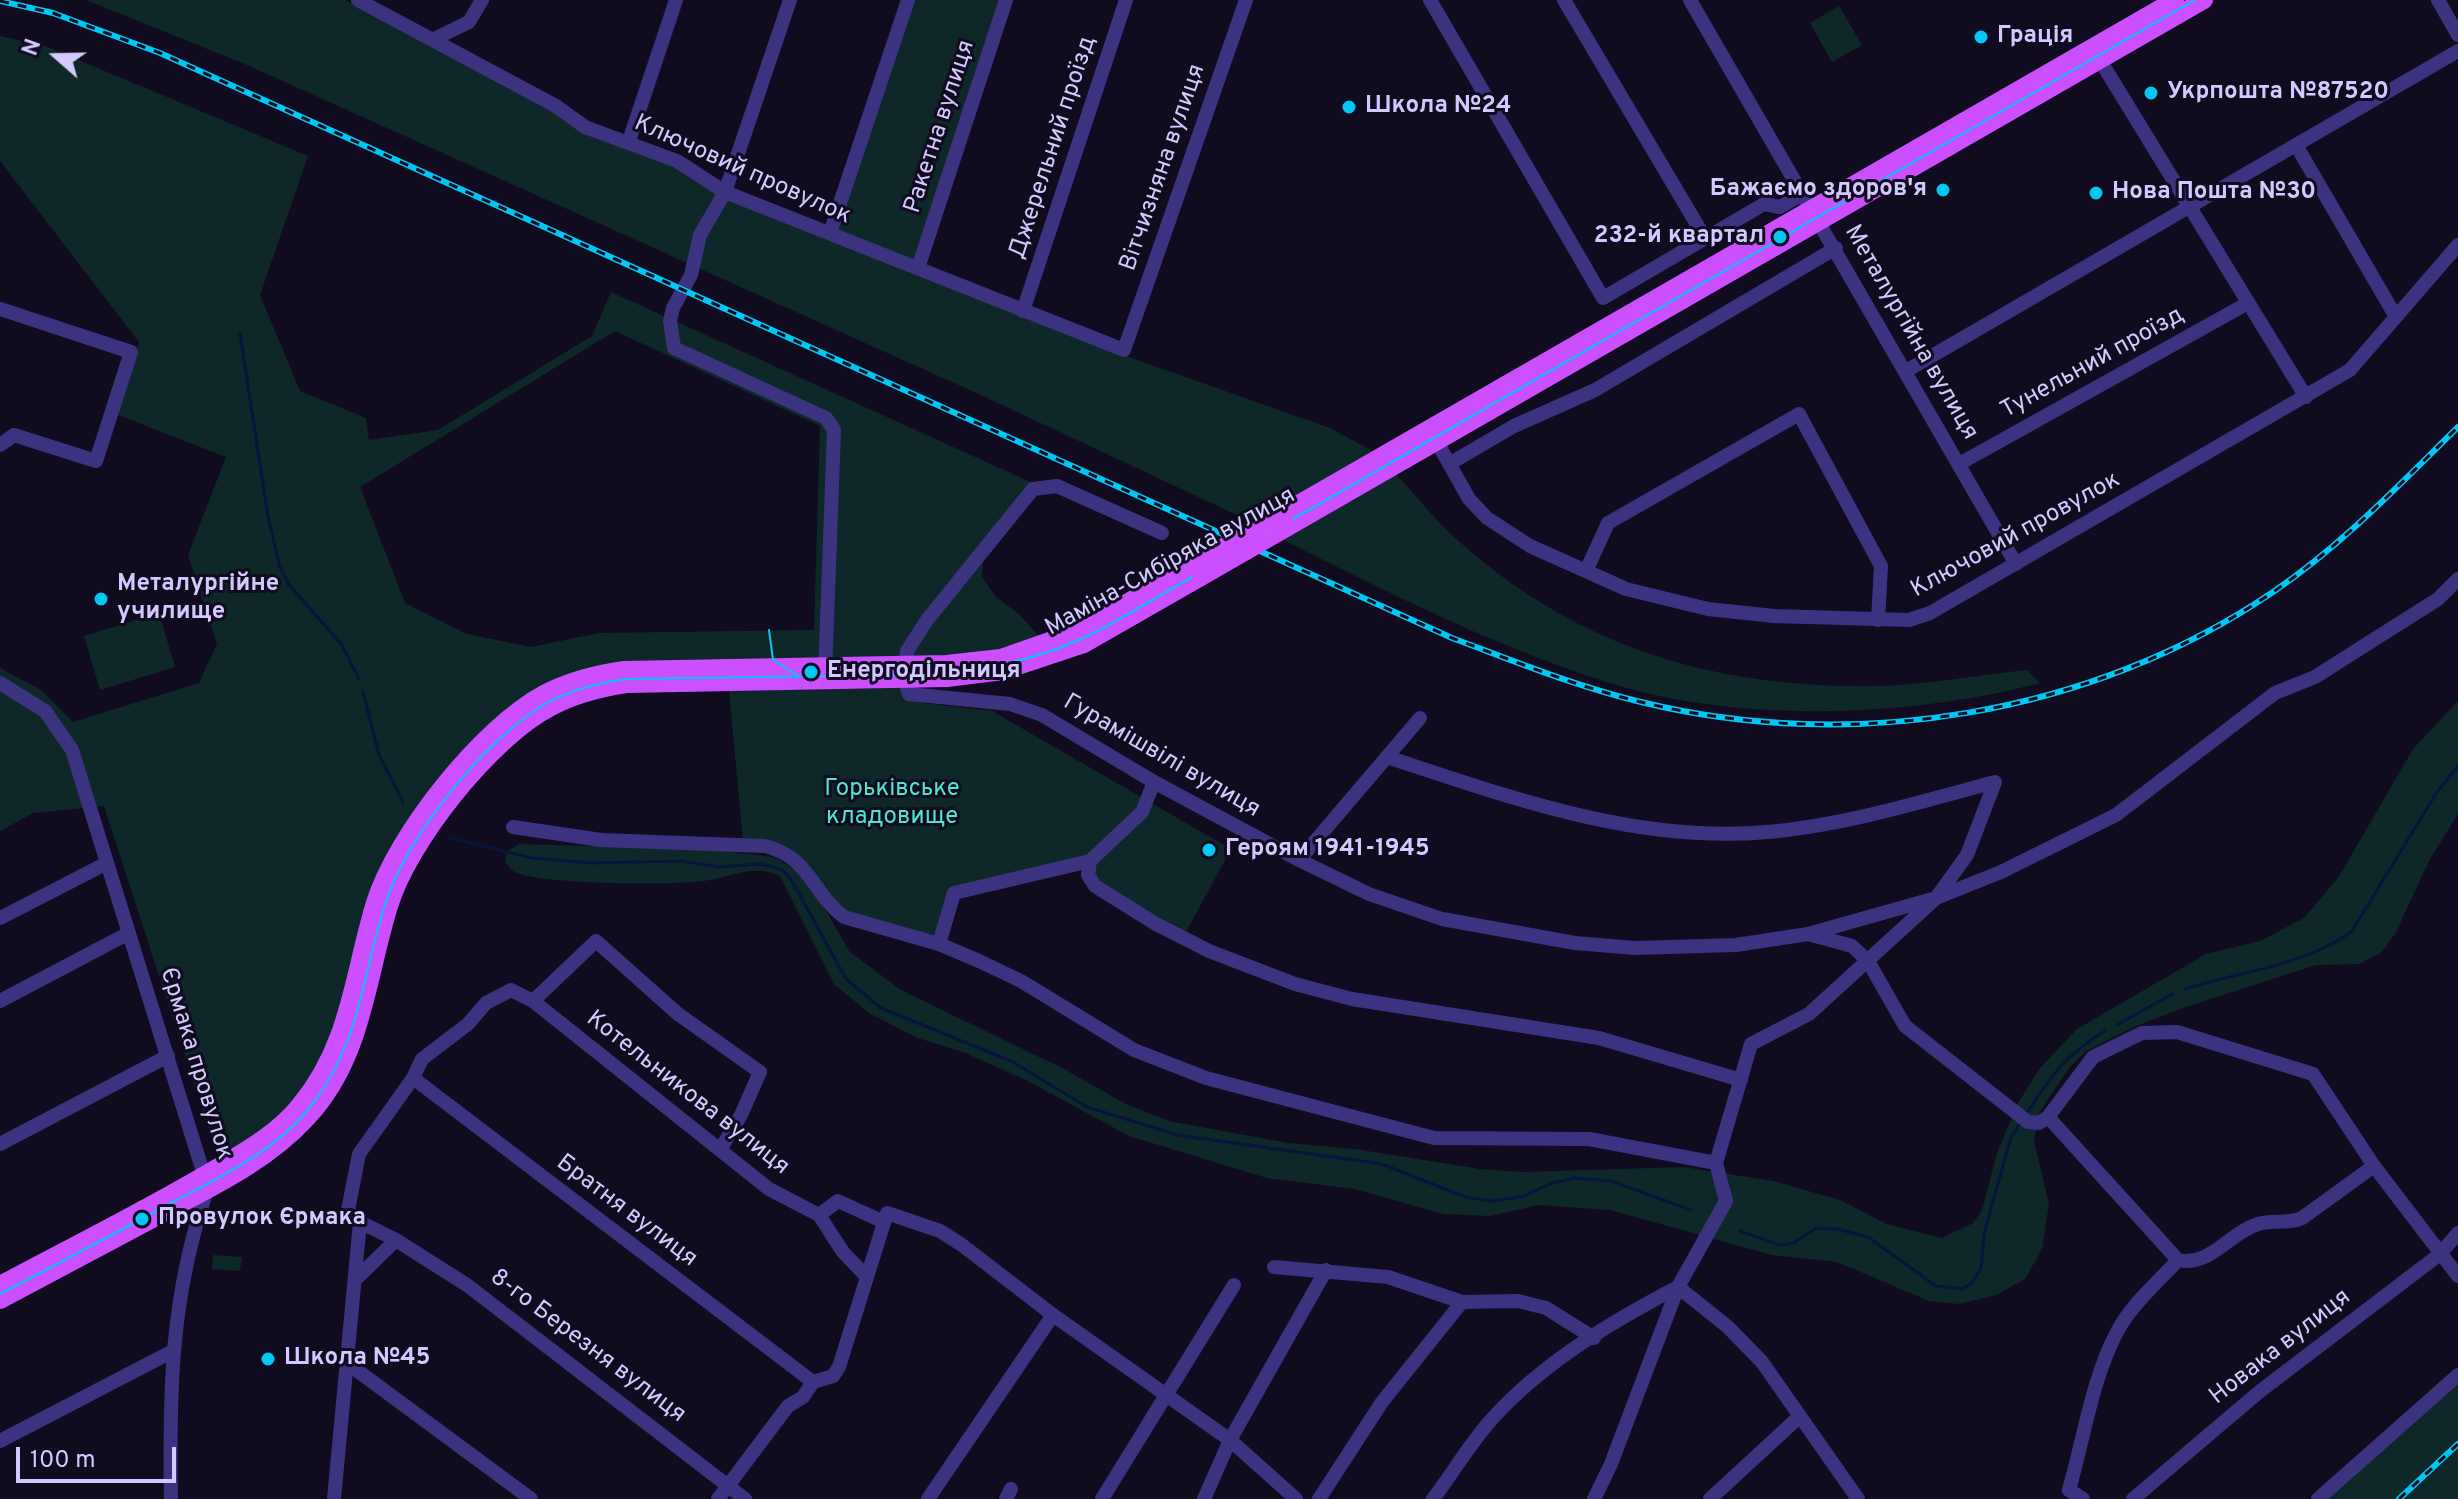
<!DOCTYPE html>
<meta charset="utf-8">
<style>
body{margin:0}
#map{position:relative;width:2458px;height:1499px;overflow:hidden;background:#100b1f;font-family:Overpass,sans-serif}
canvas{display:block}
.north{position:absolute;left:16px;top:16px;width:80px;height:80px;-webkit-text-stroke:6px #100b1f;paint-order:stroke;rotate:290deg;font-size:22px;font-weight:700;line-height:32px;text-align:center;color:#d3c8ff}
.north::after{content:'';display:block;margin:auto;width:28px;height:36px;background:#d3c8ff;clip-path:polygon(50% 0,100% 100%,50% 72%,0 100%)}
.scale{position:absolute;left:16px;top:1447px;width:160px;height:36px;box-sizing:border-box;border:4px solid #d3c8ff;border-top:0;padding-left:10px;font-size:24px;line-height:28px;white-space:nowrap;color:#d3c8ff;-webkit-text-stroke:6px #100b1f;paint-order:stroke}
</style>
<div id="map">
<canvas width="2458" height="1499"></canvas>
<div class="north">N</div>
<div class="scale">100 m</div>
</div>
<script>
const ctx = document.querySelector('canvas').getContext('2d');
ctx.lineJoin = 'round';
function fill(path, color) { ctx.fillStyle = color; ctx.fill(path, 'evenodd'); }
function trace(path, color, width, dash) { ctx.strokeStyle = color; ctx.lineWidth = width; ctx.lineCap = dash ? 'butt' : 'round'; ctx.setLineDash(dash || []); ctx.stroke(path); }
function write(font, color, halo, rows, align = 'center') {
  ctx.font = font + ' Overpass,sans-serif'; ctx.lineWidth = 6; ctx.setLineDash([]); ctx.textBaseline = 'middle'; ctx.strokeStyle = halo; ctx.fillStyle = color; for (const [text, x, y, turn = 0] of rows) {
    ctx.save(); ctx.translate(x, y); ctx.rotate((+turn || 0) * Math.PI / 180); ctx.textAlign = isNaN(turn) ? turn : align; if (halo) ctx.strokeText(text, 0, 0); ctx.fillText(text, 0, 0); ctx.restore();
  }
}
fill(new Path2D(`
 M 86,0 L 345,0 L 628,145 L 833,239 L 914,0 L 1001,0 L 913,271 L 1123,355 L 1330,428 L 1378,454 L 1256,524 L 983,396 L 247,65 Z
 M 1839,6 L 1862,45 L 1832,62 L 1810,23 Z
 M 0,36 L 45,46 L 308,156 L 260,295 L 300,391 L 366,418 L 369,440 L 438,430 L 592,336 L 611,292 L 1037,485 L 983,560 L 982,577 L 996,597 L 1019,614 L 1043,641 L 1000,654 L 603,669 L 422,809 L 340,1030 L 295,1106 L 219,1161 L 104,806 L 33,813 L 0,831 L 0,668 L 41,690 L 73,722 L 199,683 L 217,644 L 188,555 L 226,457 L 118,415 L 139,342 L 0,161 ZM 615,331 L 820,426 L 814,630 L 599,633 L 531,647 L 467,634 L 405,603 L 360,487 Z
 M 1392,470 C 1416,495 1437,523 1463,545 C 1586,652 1722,689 1883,686 C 1930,684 1979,675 2027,670 L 2040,683 C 1916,716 1752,723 1627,688 C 1506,653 1390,593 1277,537 Z
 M 159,613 L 175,667 L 100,690 L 84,636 Z
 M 906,688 L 922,703 L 992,711 L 1231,849 L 1185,934 L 1121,898 L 1092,874 L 1094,862 L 958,886 L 936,939 L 846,913 L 801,857 L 743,841 L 729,691 Z
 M 2458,701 L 2458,814 L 2430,859 L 2395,934 L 2381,953 L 2359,964 L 2316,965 L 2189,1006 L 2136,1026 L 2086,1051 L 2069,1068 L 2039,1113 L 2034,1141 L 2049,1204 L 2042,1249 L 2025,1279 L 1996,1295 L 1959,1304 L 1929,1301 L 1837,1262 L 1772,1255 L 1610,1210 L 1539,1205 L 1490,1216 L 1444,1214 L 1354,1189 L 1267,1178 L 1129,1136 L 1028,1081 L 963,1052 L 918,1038 L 869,1013 L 834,984 L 780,876 C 753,863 731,878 703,881 C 673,885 535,885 513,871 C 510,868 508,865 505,862 L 507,851 L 520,844 L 702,849 L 774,857 L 797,871 L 827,912 L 849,951 L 901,990 L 1064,1069 L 1126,1104 L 1169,1121 L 1288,1143 L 1355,1149 L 1480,1169 L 1522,1172 L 1684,1167 L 1773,1181 L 1840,1200 L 1887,1224 L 1942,1238 L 1973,1223 L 1982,1210 L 1997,1153 L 2018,1103 L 2040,1068 L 2077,1029 L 2206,954 L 2260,941 L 2304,918 L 2338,878 L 2413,749 Z
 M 213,1255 L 242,1257 L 240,1271 L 212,1269 Z
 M 2458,1382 L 2458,1499 L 2326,1499 Z`), '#0e2829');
trace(new Path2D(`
 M 240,333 L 268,517 L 280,567 L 290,586 L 342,645 L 359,679
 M 363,692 L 379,755 L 403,802
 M 450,838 L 532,858 L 590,863 L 681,861 L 720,867 L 761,864 L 781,869 L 791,879 L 846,979 L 881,1008 L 1011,1061 L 1087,1107 L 1177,1135 L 1382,1164 L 1465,1197 L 1494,1201 L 1524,1196 L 1552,1183 L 1575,1178 L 1611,1181 L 1691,1210
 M 2186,989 C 2241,971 2305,966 2352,931 L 2437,792 L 2458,766
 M 2117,1025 L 2172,994
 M 2025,1116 C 2050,1077 2065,1055 2105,1031
 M 1740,1231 L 1780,1245 L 1794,1243 L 1816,1228 L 1837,1229 L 1868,1237 L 1936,1286 L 1962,1289 L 1972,1283 L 1981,1268 L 1985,1230 L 2011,1137 L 2021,1122`), '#06153c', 3);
trace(new Path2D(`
 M 358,0 L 556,106 L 585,127 L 677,161 L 725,192 L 1124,350 L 1246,0
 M 790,0 L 725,192 L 700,235 L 691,275 L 673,308 L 670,321 L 674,348 L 826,418 L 834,430 L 825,676
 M 1430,0 L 1603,298 L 1764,204 L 1780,207 L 1804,193
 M 1564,0 L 1705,238
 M 1690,0 L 2016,564
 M 2438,0 L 2458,35
 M 432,40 L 469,22 L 482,0
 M 2095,52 L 2306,397
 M 629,141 L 676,0
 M 2296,145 L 2396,317
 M 830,233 L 908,0
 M 918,268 L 1006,0
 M 0,309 L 131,352 L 96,461 L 14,435 L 0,445
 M 1023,311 L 1126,0
 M 1906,371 L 2458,51
 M 1433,435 L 1469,499 L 1487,518 L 1530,546 L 1626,589 L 1708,609 L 1774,616 L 1909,620 L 1930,613 L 2350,370 L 2458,245
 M 1449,464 L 1514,426 L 1595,390 L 1836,248
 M 1959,464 L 2248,303
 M 1162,533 L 1057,486 L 1033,489 L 927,620 L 907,651 L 904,679 L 909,694 L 1010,704 L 1042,715 L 1154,782 L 1299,860 L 1369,894 L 1442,919 L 1575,943 L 1635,948 L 1736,945 L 1808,934 L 1936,898 L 2001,872 L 2116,815 L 2275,693 L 2315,677 L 2438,599 L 2458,579
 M 1586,571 L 1608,523 L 1799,414 L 1881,566 L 1878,620
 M 0,683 L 45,711 L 72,750 L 204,1175
 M 1387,757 C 1509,797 1637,844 1768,832 C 1846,825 1920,802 1995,782
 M 513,827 L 601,840 L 765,846 C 810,857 811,892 844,917 L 939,944 L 979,961 L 1021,981 L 1134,1050 L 1206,1078 L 1434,1138 L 1589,1139 L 1716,1163
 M 1299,860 L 1420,718
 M 1090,861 L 1088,875 L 1095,886 L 1156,924 L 1209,951 L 1295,984 L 1352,999 L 1599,1038 L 1741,1080
 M 0,918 L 107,863
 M 1808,934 L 1852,946 L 1868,961 L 1905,1026 L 2028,1122 L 2039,1123 L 2048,1117 L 2093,1057 L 2142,1033 L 2177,1032 L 2313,1074 L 2374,1166 L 2458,1276
 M 939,944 L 954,893 L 1090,861 L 1142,812 L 1154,782
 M 0,1001 L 129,933
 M 533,1001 L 596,941 L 678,1014 L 760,1072 L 741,1115 L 720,1150
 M 413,1078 L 813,1382
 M 2048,1117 L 2178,1260
 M 0,1144 L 168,1056
 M 1716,1163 L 1751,1044 L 1809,1014 L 1936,898 L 1967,855 L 1995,782
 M 819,1215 L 838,1201 L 884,1222
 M 396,1240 L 467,1285 L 745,1499
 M 2178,1260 C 2210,1267 2229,1233 2258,1224 C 2273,1219 2286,1225 2302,1218 L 2374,1166
 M 1274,1267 L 1388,1277 L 1462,1302 L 1518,1301 L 1546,1308 L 1594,1338
 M 356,1279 L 396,1240 L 360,1222 L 348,1210 L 359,1154 L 413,1078 L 422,1059 L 468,1024 L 486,1003 L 511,990 L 533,1001 L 769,1189 L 819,1215 L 843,1252 L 866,1276
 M 1678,1287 L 1728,1327 L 1762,1362 L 1858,1499
 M 347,1363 L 531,1499
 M 813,1382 L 833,1376 L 839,1367 L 887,1213 L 940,1231 L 962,1245 L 1053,1315 L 1230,1440 L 1296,1499
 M 0,1441 L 173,1351
 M 171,1499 C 169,1389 171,1296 207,1190
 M 334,1499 L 360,1222
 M 718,1499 L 788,1406 L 803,1397 L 813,1382
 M 928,1499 L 1053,1315
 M 1006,1499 L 1011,1489
 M 1102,1499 L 1234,1285
 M 1204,1499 L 1230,1440 L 1326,1270
 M 1319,1499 L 1382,1402 L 1462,1302
 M 1433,1499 C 1453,1473 1470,1443 1492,1419 C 1542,1363 1613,1321 1678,1287
 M 1594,1499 L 1611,1464 L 1678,1287 L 1726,1201 L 1716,1163
 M 1710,1499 L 1800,1416
 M 2083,1499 L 2069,1490 C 2084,1438 2092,1378 2118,1330 C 2132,1304 2158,1282 2178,1260
 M 2133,1499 L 2259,1392 L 2440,1254 L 2458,1233
 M 2318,1499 L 2458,1375`), '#3c3380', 14);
trace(new Path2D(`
 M 1281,514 L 2175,0
 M 1288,527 L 2204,0
 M 0,1285 C 69,1248 140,1213 208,1173 C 240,1154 276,1135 300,1105 C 350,1045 353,975 375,903 C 396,835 481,728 544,694 C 569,681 596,674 624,670 L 947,664 L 1001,658 L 1078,631 L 1194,564
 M 0,1300 C 52,1272 104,1245 156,1217 C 208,1189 266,1163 307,1118 C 363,1058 366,980 389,906 C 409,841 491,738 551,707 C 575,694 600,688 626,684 L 947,678 L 1003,671 L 1084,644 L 1201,577`), '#cc4fff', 18);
trace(new Path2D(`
 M 769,630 L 773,660 L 797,675
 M 0,1294 C 57,1264 114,1234 171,1203 C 218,1178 272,1153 306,1112 C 360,1048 361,980 385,905 C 405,838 485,739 545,704 C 570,690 598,683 626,679 C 693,678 760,677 828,676 C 931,674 1014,677 1107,626 L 2195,0`), '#00c7f3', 2);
const rail = new Path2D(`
 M 0,1 L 53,13 L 160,53 L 1452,638 C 1514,661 1577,687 1641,702 C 1853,754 2092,715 2273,592 C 2342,545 2399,485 2458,427
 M 2399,1499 L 2458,1444`);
trace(rail, '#00c7f3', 6);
trace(rail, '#100b1f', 3, [9]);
trace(new Path2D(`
 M 1194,564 L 1281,514
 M 1201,577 L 1288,527`), '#cc4fff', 18);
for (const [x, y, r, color] of [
 [1981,37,8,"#00c7f3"],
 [2151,93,8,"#00c7f3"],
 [1349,107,8,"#00c7f3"],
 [1943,190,8,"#00c7f3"],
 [2096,193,8,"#00c7f3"],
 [1780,237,8,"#00c7f3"],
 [101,599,8,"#00c7f3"],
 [811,672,8,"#00c7f3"],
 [1209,850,8,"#00c7f3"],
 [142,1219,8,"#00c7f3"],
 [268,1359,8,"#00c7f3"]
]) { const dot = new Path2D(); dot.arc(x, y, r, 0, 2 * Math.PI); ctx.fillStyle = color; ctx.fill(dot); trace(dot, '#100b1f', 3); }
write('bold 24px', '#d3c8ff', '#100b1f', [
 ["Грація",1997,37],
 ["Укрпошта №87520",2167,93],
 ["Школа №24",1365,107],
 ["Бажаємо здоров'я",1927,190,"right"],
 ["Нова Пошта №30",2112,193],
 ["232-й квартал",1764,237,"right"],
 ["Металургійне",117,585],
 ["училище",117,613],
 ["Енергодільниця",827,672],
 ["Героям 1941-1945",1225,850],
 ["Провулок Єрмака",158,1219],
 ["Школа №45",284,1359]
], 'left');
write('24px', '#d3c8ff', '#100b1f', [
 ["Ракетна вулиця",941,127,-72],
 ["Джерельний проїзд",1054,148,-72],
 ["Вітчизняна вулиця",1164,168,-71],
 ["Ключовий провулок",742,171,24],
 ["Металургійна вулиця",1910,333,60],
 ["Тунельний проїзд",2093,364,-29],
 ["Ключовий провулок",2016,536,-29],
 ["Маміна-Сибіряка вулиця",1171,563,-29],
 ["Гурамішвілі вулиця",1161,757,30],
 ["Єрмака провулок",195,1064,73],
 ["Котельникова вулиця",687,1094,38],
 ["Братня вулиця",626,1212,37],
 ["8-го Березня вулиця",587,1347,37],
 ["Новака вулиця",2281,1348,-38]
]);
write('24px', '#4fe5cb', '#100b1f', [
 ["Горьківське",892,790],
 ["кладовище",892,818]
]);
</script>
